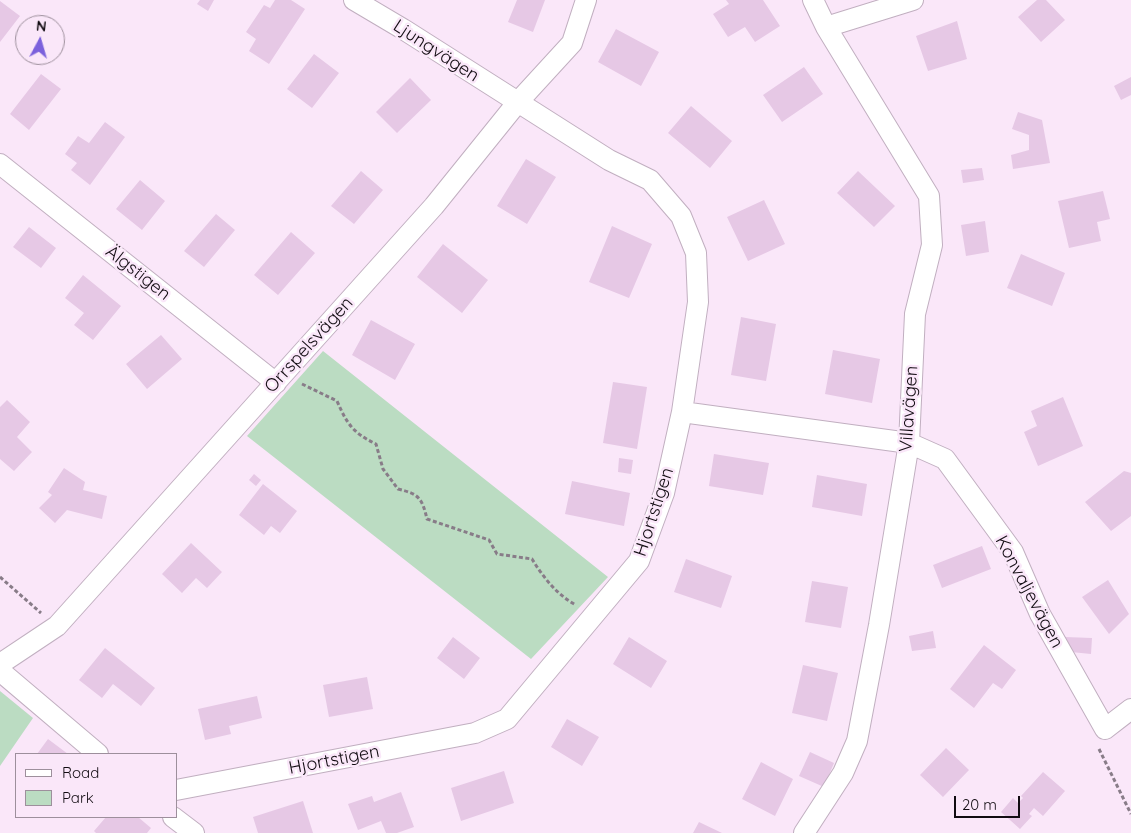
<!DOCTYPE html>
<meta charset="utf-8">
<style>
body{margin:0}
#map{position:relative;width:1131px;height:833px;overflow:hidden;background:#fae7f9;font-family:Quicksand,sans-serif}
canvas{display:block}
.legend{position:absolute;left:15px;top:753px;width:162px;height:65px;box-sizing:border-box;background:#fae7f9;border:1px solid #9d8f9c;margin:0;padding:6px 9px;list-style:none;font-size:15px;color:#110b11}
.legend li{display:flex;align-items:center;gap:10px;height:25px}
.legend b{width:25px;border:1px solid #9d8f9c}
.north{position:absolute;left:15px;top:15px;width:50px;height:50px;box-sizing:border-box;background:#fae7f9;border:1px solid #9d8f9c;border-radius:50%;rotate:6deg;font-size:14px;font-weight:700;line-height:20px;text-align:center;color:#110b11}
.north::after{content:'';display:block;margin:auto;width:18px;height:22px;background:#7b61dc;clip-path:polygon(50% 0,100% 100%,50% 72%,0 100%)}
.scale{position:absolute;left:954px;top:796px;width:66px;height:22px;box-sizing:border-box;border:2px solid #110b11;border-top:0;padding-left:6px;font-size:15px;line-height:18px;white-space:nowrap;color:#110b11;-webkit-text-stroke:4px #fae7f9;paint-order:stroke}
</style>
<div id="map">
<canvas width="1131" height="833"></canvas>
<ul class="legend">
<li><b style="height:6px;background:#fff"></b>Road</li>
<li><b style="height:14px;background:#bbdcc2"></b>Park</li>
</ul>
<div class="north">N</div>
<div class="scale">20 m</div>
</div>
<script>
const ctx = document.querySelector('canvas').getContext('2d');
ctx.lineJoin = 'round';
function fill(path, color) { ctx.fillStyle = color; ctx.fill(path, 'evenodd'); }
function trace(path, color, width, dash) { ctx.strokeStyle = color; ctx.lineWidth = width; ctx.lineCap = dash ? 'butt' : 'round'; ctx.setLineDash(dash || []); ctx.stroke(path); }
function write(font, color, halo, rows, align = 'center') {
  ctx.font = font + ' Quicksand,sans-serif'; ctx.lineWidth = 5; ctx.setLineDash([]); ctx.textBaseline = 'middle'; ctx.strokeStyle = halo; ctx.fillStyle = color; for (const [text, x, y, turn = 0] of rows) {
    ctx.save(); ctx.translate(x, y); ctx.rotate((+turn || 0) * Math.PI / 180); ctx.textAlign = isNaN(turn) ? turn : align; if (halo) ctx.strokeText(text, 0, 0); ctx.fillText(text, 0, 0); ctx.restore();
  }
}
fill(new Path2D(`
 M 323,351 L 608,577 L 531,659 L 247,436 Z
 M 0,691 L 33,718 L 0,766 Z`), '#bbdcc2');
fill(new Path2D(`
 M 200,0 L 214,0 L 208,11 L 197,4 Z
 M 275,0 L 291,0 L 305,9 L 269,64 L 249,51 L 256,39 L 246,32 L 264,5 L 270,8 Z
 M 517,0 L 545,0 L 533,32 L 508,22 Z
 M 726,0 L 763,0 L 780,26 L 755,42 L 745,27 L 728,37 L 713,14 L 729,4 Z
 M 1037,0 L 1046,0 L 1065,20 L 1041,42 L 1018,17 Z
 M 0,1 L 20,16 L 0,42 Z
 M 957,21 L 967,59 L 928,71 L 916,36 Z
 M 616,29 L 659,52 L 641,86 L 598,62 Z
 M 314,54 L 339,73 L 312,108 L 287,89 Z
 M 804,67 L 823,94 L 782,122 L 763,95 Z
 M 41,74 L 61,89 L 29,130 L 10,114 Z
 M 1131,77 L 1131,95 L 1121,100 L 1114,86 Z
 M 410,78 L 431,100 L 397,133 L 376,112 Z
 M 691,106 L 732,141 L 710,168 L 668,133 Z
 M 1018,112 L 1042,120 L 1050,163 L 1013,169 L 1011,155 L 1029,150 L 1029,135 L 1012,129 Z
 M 105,122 L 125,137 L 90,185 L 71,170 L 77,163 L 65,154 L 78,136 L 89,143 Z
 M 526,159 L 556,177 L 527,224 L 497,206 Z
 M 982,168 L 984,180 L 963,183 L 961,170 Z
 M 361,171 L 383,190 L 354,224 L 331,206 Z
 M 858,171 L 895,206 L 874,227 L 837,193 Z
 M 140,180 L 165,201 L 142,230 L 116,209 Z
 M 1103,191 L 1110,219 L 1097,222 L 1101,241 L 1069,248 L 1058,201 Z
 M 764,200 L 785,244 L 748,261 L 727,217 Z
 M 216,214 L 235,230 L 204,267 L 184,251 Z
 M 985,221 L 989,252 L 966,256 L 961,225 Z
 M 612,226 L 652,244 L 629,298 L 589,282 Z
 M 29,227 L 56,248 L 41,268 L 13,247 Z
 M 291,232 L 315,253 L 278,295 L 254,275 Z
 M 443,244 L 488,280 L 462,313 L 417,277 Z
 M 1021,254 L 1065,273 L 1052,306 L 1007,288 Z
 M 83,275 L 121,306 L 93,340 L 74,325 L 84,313 L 65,298 Z
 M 741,317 L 776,324 L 766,381 L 731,375 Z
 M 371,320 L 415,344 L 395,380 L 352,355 Z
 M 161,335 L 182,359 L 147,389 L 126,364 Z
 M 833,350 L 880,359 L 872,403 L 825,394 Z
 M 613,382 L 647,387 L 637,449 L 603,443 Z
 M 1063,397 L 1083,446 L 1038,466 L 1024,432 L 1037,426 L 1031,411 Z
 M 7,400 L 30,422 L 17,437 L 32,452 L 14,471 L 0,459 L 0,407 Z
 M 714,454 L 769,463 L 763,495 L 709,486 Z
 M 619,458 L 633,460 L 631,474 L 618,472 Z
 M 64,468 L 85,482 L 83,490 L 107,496 L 102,519 L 67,510 L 55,523 L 39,508 L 52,495 L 48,492 Z
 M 1124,471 L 1131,473 L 1131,516 L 1111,531 L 1085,502 Z
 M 254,474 L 261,480 L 256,486 L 249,480 Z
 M 817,475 L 867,484 L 862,516 L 812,507 Z
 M 572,481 L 630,493 L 624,526 L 565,514 Z
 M 263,484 L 297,511 L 280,533 L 271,526 L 264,535 L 239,515 Z
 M 191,543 L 222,572 L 207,588 L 196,578 L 182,593 L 162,574 Z
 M 982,546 L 991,569 L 942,588 L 933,565 Z
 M 686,559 L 732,576 L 721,608 L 674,592 Z
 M 1108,580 L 1129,614 L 1109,634 L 1082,597 Z
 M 812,581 L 848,587 L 841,628 L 805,622 Z
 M 933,631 L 936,648 L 912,651 L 909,636 Z
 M 453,637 L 480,658 L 464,679 L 437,658 Z
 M 629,637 L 667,661 L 651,688 L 613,664 Z
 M 1065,637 L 1092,638 L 1091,654 L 1071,652 Z
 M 984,645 L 1016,670 L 1002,689 L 993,683 L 974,708 L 950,689 Z
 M 105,648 L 155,688 L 141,706 L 113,684 L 102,698 L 79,680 Z
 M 803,665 L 838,673 L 827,721 L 792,713 Z
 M 367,677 L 373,709 L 329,717 L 323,685 Z
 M 257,696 L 262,718 L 229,726 L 231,734 L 205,740 L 198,709 Z
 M 567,719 L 599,737 L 582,766 L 551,747 Z
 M 48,739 L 68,754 L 37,754 Z
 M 946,748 L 969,770 L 943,797 L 920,775 Z
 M 810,752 L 834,763 L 824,787 L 799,776 Z
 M 761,762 L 793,779 L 775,816 L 742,799 Z
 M 504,771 L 514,803 L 461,821 L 451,788 Z
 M 1043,772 L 1065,791 L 1043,816 L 1034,808 L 1029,814 L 1032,816 L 1020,829 L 1001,812 L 1013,798 L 1018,803 L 1023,798 L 1021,796 Z
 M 401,792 L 414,827 L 397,833 L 386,833 L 381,821 L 358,830 L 348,804 L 372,796 L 374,802 Z
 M 303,801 L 313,833 L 258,833 L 253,817 Z
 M 106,817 L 138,817 L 151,828 L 147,833 L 96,833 L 94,831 Z
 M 699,822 L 722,833 L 693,833 Z`), '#e6c8e5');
const minor = new Path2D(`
 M 826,27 L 913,0
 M 0,164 L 276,383
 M 682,412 L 909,443 L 945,459 L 1013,552 L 1040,614 L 1105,729 L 1131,709
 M 0,664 L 57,626 L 434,206 L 517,103 L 572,43 L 586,0
 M 0,671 L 98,754
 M 176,790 L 475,733 L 507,719 L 639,561 L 664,493 L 682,412 L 698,302 L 696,253 L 681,216 L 650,180 L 609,160 L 403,29 L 354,0
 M 173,817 L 194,833
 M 804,833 L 843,773 L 857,741 L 879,625 L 909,443 L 915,314 L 932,245 L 929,196 L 826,27 L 813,0`);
trace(minor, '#c1afc0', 22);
trace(new Path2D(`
 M 302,384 L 337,401 C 347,424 353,433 376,444 L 383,469 L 398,489 C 419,494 422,498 427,519 L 489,540 L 497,554 L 532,559 C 543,577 557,595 576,605
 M 0,577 L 41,613
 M 1099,749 L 1131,814`), '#887c88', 3, [4, 2.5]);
trace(minor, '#fff', 20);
write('18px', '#110b11', '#fae7f9', [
 ["Ljungvägen",436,51,33],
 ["Älgstigen",138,273,38],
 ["Orrspelsvägen",309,345,-48],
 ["Villavägen",909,409,-86],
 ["Hjortstigen",654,512,-72],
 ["Konvaljevägen",1029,592,62],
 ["Hjortstigen",334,760,-11]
]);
</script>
